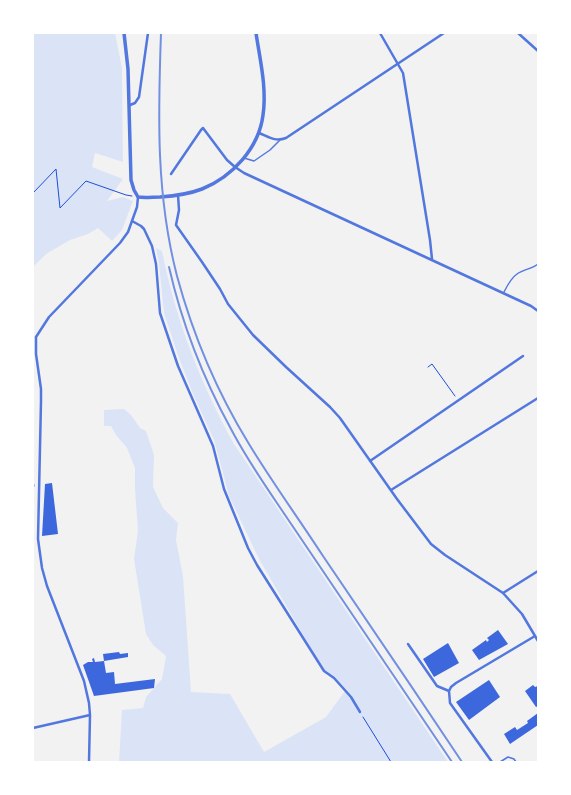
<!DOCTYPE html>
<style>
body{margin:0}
#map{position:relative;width:571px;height:795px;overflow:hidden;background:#f2f2f2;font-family:"Sofia Sans Condensed",sans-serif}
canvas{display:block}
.frame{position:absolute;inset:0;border:34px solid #fff;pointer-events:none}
</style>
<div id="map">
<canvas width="571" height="795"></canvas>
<div class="frame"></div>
</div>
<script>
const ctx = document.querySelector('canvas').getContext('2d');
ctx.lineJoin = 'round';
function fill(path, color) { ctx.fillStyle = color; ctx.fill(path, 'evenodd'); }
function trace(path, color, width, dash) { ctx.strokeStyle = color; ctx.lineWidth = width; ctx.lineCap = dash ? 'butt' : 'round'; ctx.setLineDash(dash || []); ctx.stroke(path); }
fill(new Path2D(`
 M 34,33 L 115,33 L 122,68 L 123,162 L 95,153 L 92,167 L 123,179 L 107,201 L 123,197 L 133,201 L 122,230 L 112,241 L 98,228 L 88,234 L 70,240 L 46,254 L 33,267 Z
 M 156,248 L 162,251 C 176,321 200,382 234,444 L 448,762 L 119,762 L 122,710 L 143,708 L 146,697 L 162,679 L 166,656 L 153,645 L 146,634 L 134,559 L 138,531 L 135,489 L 135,468 L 127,448 L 116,435 L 111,426 L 104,426 L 104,410 L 124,409 L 131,415 L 140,428 L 146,431 L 154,455 L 153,487 L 163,508 L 178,523 L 176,540 L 183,576 L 191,692 L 230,694 L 264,752 L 326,717 L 345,691 L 334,678 L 324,671 L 259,559 L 229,496 L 214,440 L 193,394 L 179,358 L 164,313 L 159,263 Z`), '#dbe4f7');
fill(new Path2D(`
 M 52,483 L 58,534 L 42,536 L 45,484 Z
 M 498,630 L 508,644 L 479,660 L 472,650 L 486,640 L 487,642 L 489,640 L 487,638 Z
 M 448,643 L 459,663 L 434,677 L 423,659 Z
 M 119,652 L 120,654 L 128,653 L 128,657 L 104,661 L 103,654 Z
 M 94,658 L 95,662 L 104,661 L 106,673 L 114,672 L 115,684 L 155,679 L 154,688 L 94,696 L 83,665 L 88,662 L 93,662 L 92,659 Z
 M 489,680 L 500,697 L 469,720 L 456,702 Z
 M 533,685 L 535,687 L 538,686 L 538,706 L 536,707 L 525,691 Z
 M 538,713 L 538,725 L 510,744 L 504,734 L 515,727 L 517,730 L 528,723 L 527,721 Z`), '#3d67dc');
trace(new Path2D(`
 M 33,193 L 56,169 L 60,208 L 86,181 L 126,195 L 132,196
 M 428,367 L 432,364 L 455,396
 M 33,490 L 34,485
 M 363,717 L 391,762`), '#1d4ed8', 1);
trace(new Path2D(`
 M 244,158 L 254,161 L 270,150 L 280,140
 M 504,292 C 507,286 511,278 517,274 C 524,269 532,269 538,264
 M 500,762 L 508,757 L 514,759 L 516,762`), '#5277de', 1.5);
trace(new Path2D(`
 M 380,33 L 403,73 L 430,240 L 432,259
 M 518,33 L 538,51
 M 130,105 L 135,103 L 139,97 L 148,33
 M 259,133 C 269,137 275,142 286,138 L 444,33
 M 171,174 L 201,130 L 203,128 L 227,160 L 235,167 L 244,173 L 531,306 L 538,311
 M 178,195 L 179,210 L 176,225 L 202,262 L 220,289 L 228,304 L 253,335 L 286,367 L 330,407 L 340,418 L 397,499 L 431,544 L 445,555 L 503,593 L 522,614 L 538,641
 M 132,221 L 141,226 L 144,229 L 152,246 L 156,264 L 160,313 L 178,366 L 213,446 L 224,489 L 248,548 L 257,565 L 324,671 L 334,678 L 351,697 L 360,712
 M 370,461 L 523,356
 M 391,490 L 538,398
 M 503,593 L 538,571
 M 408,644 L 437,686 L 449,691
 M 449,691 L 451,687 L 456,683 L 535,636
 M 449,691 L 450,703 L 492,762
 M 33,728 L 90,715
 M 89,762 L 90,715 L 89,703 L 84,681 L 47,586 L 42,568 L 38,539 L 41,401 L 41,389 L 36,354 L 36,337 L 49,317 L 120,243 L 128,232 L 137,207 L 138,197`), '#5277de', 2.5);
trace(new Path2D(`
 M 124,33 L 128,69 L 131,180 L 134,190 L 138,197 C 146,198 152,197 160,197 C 174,196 189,194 202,189 C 232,177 259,148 263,115 C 267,88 260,60 256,33`), '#5277de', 3.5);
trace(new Path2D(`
 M 161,33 C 158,116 156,195 177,276 C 193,335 217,392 249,444 C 272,482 299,519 323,556 C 370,625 416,693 462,762
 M 169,267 C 182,324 203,378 231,429 C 245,456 262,481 279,506 L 452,762`), '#7290e2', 2);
</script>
